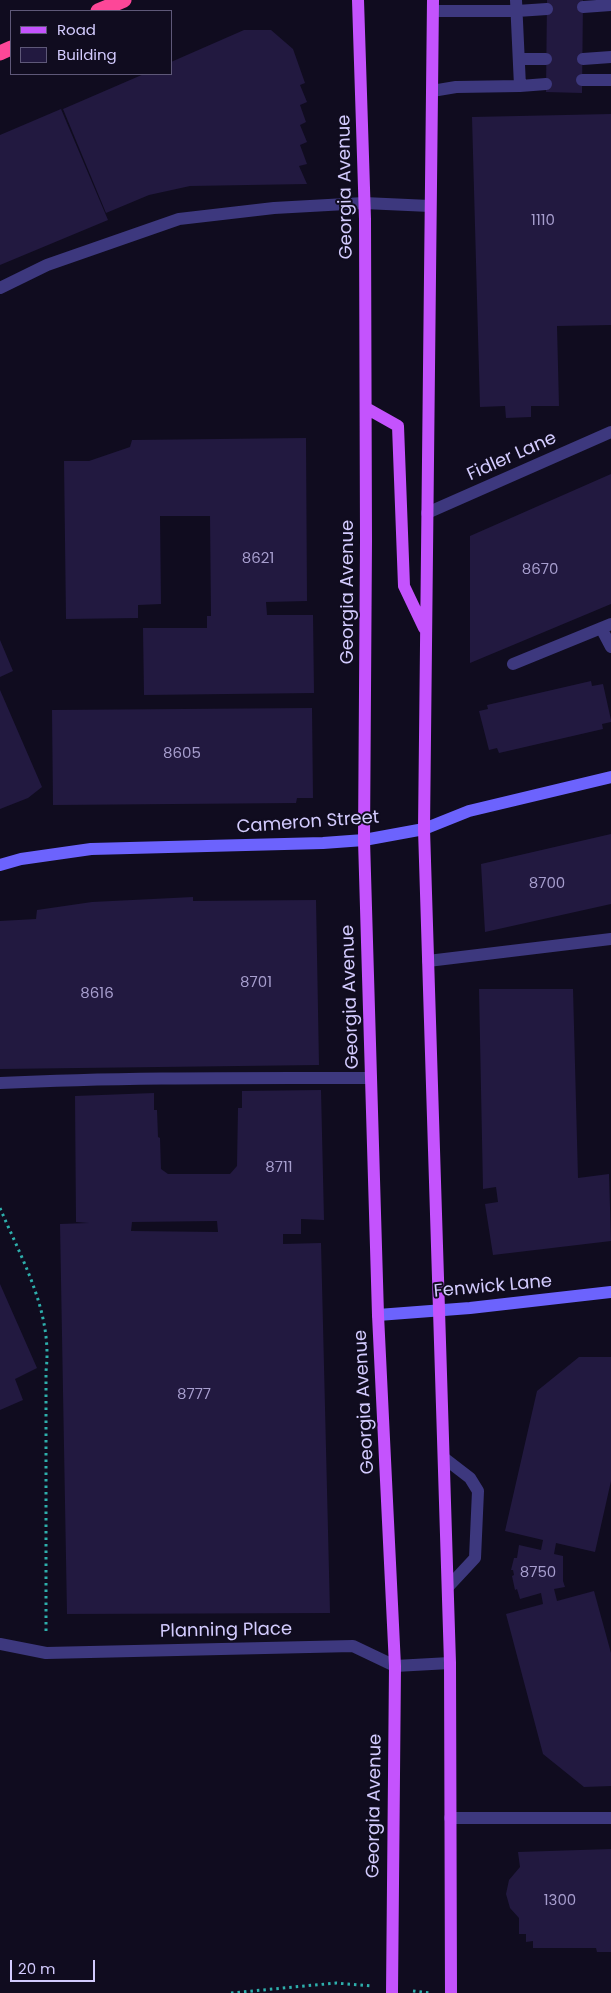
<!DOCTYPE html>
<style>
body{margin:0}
#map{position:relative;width:611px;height:1993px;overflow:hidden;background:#100c1f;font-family:Poppins,sans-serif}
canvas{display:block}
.legend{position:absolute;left:10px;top:10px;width:162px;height:65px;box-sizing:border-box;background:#100c1f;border:1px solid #5e5878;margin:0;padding:6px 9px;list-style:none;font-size:15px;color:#d3cbfe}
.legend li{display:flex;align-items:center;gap:10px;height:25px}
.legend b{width:25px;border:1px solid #5e5878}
.scale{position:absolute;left:10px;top:1960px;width:85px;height:22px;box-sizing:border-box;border:2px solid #d3cbfe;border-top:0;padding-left:6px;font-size:15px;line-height:18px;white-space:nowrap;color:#d3cbfe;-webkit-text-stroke:4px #100c1f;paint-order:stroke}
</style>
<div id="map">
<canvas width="611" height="1993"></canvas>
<ul class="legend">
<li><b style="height:6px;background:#c453fd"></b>Road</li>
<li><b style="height:14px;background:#221940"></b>Building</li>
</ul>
<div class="scale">20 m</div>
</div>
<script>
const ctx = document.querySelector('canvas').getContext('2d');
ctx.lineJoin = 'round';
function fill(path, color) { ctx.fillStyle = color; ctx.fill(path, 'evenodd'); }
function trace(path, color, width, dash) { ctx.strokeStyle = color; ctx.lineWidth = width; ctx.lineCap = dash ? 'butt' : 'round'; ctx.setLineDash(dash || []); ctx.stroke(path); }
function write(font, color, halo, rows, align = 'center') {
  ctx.font = font + ' Poppins,sans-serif'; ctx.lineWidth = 4; ctx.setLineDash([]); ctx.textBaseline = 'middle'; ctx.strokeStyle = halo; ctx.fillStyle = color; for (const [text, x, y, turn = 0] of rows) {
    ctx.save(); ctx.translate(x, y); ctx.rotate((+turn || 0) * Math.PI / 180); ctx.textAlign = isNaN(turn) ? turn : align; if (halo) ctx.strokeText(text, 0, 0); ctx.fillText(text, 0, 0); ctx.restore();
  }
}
fill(new Path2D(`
 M 547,0 L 583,0 L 582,93 L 546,92 Z
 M 244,30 L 271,30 L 293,49 L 305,83 L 300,85 L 307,102 L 300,105 L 306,122 L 300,125 L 307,142 L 300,145 L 307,164 L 299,166 L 307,184 L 190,186 L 149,195 L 106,213 L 63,109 L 144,74 L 171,74 L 171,62 Z
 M 61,109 L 108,220 L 0,265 L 0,135 Z
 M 611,114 L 611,325 L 557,326 L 559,406 L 531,406 L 531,417 L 506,418 L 505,406 L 480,407 L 472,117 Z
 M 306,438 L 307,601 L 266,602 L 267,615 L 313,615 L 314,693 L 144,695 L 143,628 L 207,628 L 207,616 L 211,616 L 210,516 L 160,516 L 161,604 L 138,605 L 138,618 L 66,619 L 64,461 L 89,461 L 130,447 L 132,440 Z
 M 611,474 L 611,604 L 470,663 L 470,536 Z
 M 0,640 L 13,671 L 0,677 Z
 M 591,681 L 592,686 L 603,684 L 611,720 L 611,722 L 602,724 L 603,729 L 499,753 L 497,748 L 489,750 L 479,711 L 488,709 L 487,705 Z
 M 0,690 L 42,787 L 28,798 L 0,809 Z
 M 312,708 L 313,798 L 297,798 L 296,803 L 53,805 L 52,710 Z
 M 611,834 L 611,904 L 485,932 L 481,864 Z
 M 193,897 L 193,901 L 316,900 L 319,1065 L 0,1069 L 0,921 L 36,919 L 37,910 L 92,902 Z
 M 479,989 L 573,989 L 578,1178 L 609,1174 L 611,1241 L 493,1255 L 485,1204 L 498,1202 L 496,1187 L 483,1189 Z
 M 321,1090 L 324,1220 L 301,1219 L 301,1234 L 283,1234 L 283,1244 L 321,1243 L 330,1613 L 67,1614 L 60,1224 L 89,1223 L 76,1222 L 75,1096 L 154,1093 L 154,1110 L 157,1110 L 158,1137 L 160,1138 L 161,1169 L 168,1174 L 230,1174 L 237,1166 L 238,1108 L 242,1108 L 242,1091 ZM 217,1221 L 218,1232 L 131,1231 L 132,1222 Z
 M 0,1284 L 37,1368 L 15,1379 L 23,1400 L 0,1410 Z
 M 579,1357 L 611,1357 L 611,1481 L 595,1552 L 556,1543 L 554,1554 L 563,1556 L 563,1581 L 565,1587 L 554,1589 L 557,1601 L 594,1591 L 611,1653 L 611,1786 L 584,1787 L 543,1754 L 506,1614 L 543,1604 L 541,1593 L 520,1599 L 517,1589 L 515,1590 L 512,1576 L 514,1575 L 513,1570 L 511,1570 L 514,1558 L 517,1558 L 519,1545 L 541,1550 L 543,1540 L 505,1531 L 537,1391 Z
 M 611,1849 L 611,1952 L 597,1952 L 596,1948 L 533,1948 L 533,1941 L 526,1942 L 526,1934 L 519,1934 L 519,1918 L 510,1908 L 506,1894 L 509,1880 L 520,1867 L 518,1852 Z`), '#221940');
trace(new Path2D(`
 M 0,1208 C 22,1260 53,1313 46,1371 L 46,1633
 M 413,1991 L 430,1993
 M 231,1993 L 336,1983 L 372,1986`), '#2eafac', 3, [2.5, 4]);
trace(new Path2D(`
 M 583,7 L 611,5
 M 433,11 L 517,11 L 547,9
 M 520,59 L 546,59
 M 583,59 L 611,57
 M 582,80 L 611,80
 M 520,86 L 546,84
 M 432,91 L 456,87 L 520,86 L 516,0
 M 0,288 L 47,265 L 179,219 L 274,208 L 364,203 L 430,206
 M 601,628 L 611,647
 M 513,664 L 611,624
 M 428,961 L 611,939
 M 0,1083 C 124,1077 247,1078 371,1078
 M 444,1458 L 470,1478 L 478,1491 L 475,1558 L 448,1587
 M 0,1644 L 46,1653 L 353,1646 L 395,1666 L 450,1663
 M 450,1818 L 611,1818`), '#3d387e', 12);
trace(new Path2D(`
 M 427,513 L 611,432`), '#3d387e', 12);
trace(new Path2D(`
 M 0,865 L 21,859 L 91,849 L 323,843 L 364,840 L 424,829 L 469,811 L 611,777
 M 378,1315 L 470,1308 L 611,1292`), '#6c63fd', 12);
trace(new Path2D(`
 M 358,0 L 365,219 L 366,541 L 364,840 L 378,1315 L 395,1666 L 392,1993
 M 433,0 L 424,829 L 450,1663 L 451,1993
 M 366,408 L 398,426 L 404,586 L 424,628`), '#c453fd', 12);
trace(new Path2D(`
 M 98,11 L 124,0
 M 0,53 L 11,48`), '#fd4798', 15);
write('15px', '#a79ece', null, [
 ["1110",543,221],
 ["8621",258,559],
 ["8670",540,570],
 ["8605",182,754],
 ["8700",547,884],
 ["8701",256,983],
 ["8616",97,994],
 ["8711",279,1168],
 ["8777",194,1395],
 ["8750",538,1573],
 ["1300",560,1901]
]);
write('18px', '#d3cbfe', '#100c1f', [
 ["Georgia Avenue",346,187,-91],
 ["Fidler Lane",512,457,-24],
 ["Georgia Avenue",348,592,-90],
 ["Cameron Street",308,823,-4],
 ["Georgia Avenue",351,997,-92],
 ["Fenwick Lane",493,1287,-5],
 ["Georgia Avenue",365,1402,-93],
 ["Planning Place",226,1631,-1],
 ["Georgia Avenue",375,1806,-89]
]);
</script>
